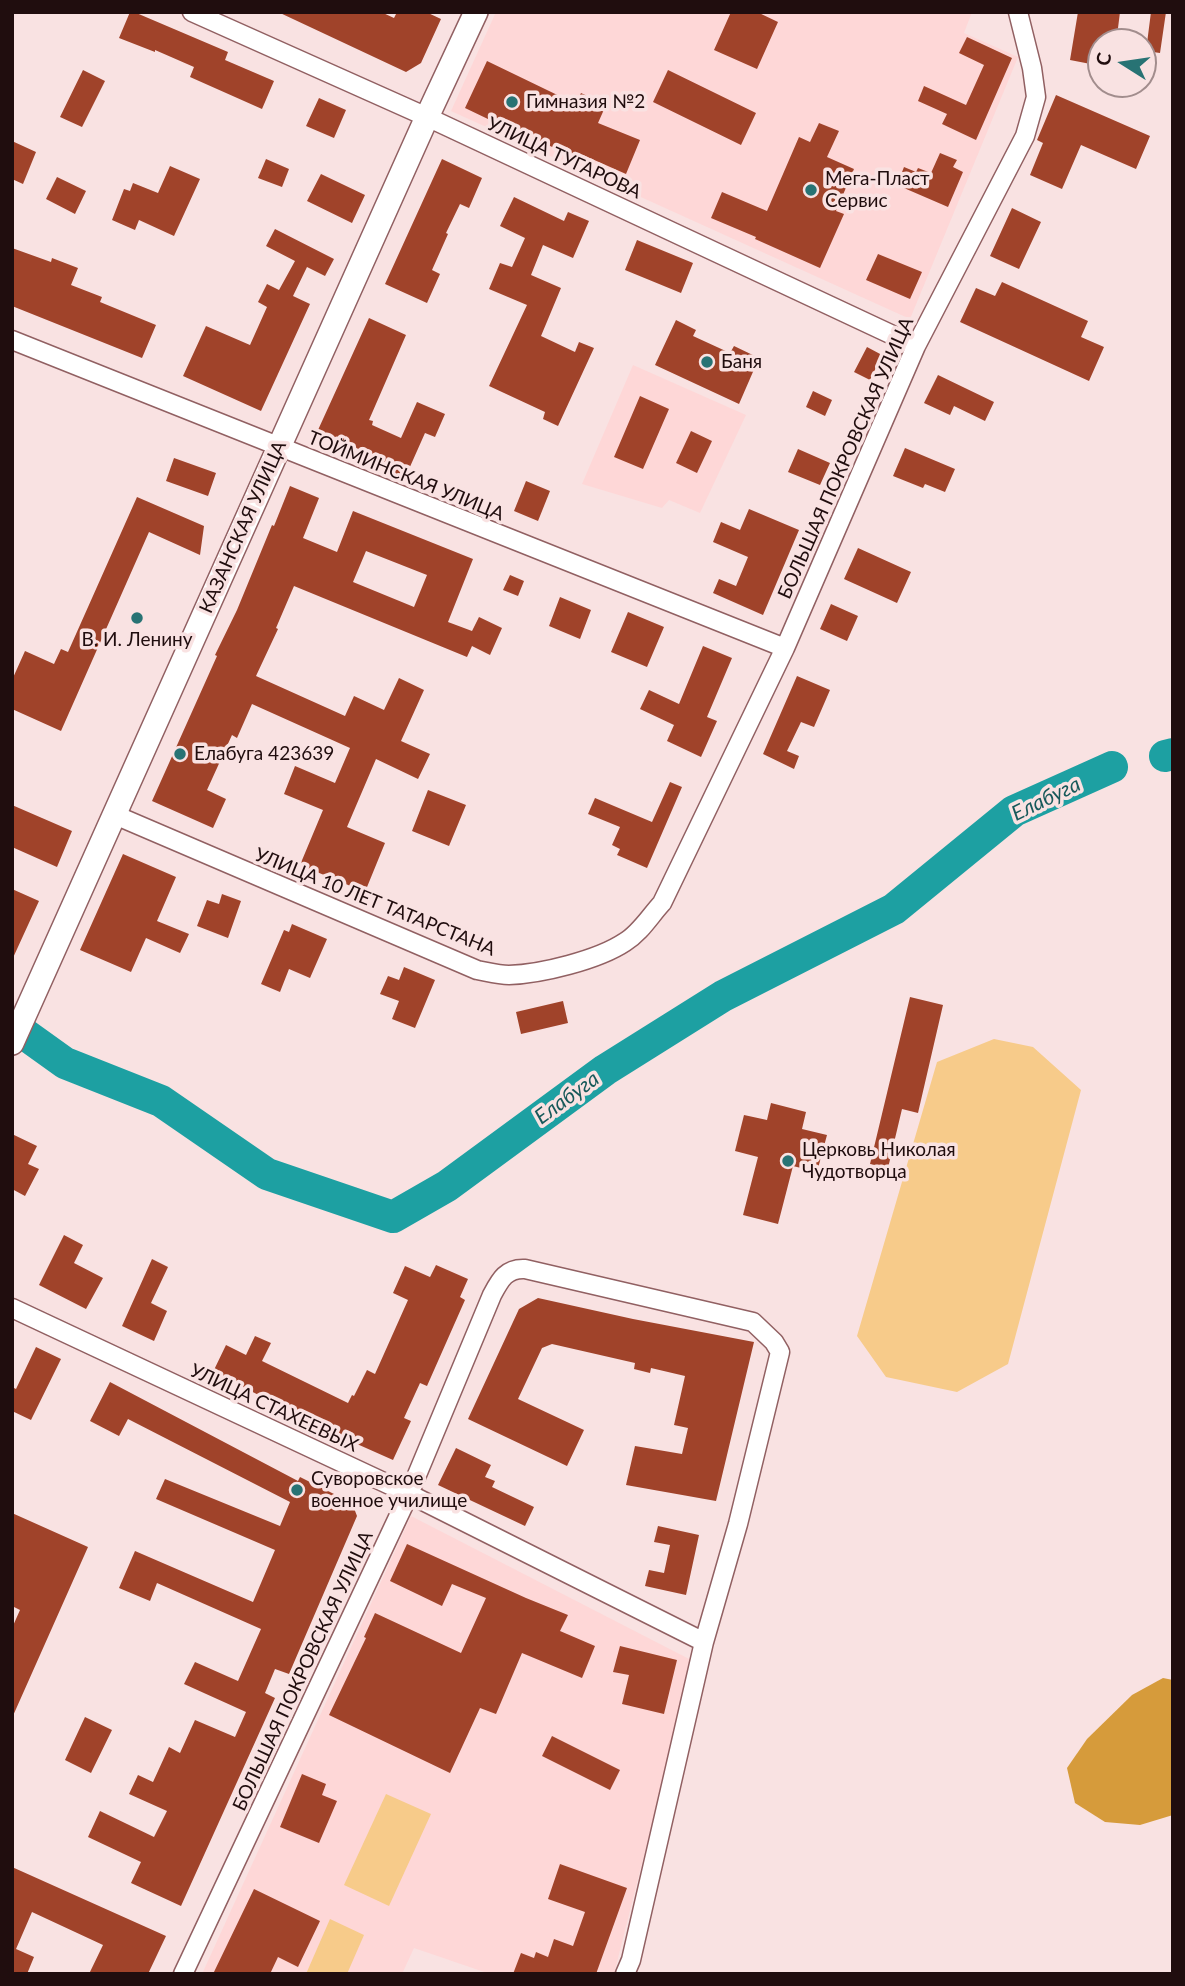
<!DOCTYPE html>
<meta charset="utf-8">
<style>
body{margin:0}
#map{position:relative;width:1185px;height:1986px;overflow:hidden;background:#f9e2e2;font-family:Lato,sans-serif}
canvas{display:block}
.frame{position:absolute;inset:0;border:14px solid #200d0e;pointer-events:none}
.north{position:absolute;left:1087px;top:28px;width:70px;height:70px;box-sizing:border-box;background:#f9e2e2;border:2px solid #a28d8d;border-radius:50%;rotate:282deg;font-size:19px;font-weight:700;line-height:28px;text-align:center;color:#200d0e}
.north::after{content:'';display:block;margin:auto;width:24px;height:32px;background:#287374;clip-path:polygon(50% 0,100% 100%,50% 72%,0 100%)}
</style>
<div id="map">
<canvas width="1185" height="1986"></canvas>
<div class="frame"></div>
<div class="north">С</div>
</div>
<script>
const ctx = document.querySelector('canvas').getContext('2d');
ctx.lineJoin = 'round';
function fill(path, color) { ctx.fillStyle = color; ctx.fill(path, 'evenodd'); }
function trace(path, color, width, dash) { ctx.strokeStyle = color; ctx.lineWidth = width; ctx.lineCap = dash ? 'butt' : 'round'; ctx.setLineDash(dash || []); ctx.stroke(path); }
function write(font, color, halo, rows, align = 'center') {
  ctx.font = font + ' Lato,sans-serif'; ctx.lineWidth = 7; ctx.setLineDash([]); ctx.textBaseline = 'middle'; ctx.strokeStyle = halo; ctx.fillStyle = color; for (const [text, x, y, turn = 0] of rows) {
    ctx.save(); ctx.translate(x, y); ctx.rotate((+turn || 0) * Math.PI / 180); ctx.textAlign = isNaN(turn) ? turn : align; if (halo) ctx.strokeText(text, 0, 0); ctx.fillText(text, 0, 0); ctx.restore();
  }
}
fill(new Path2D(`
 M 496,12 L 972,12 L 964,33 L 1018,57 L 910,319 L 451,111 Z
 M 633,365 L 746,415 L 700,513 L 669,500 L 662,508 L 582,484 Z
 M 411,1516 L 693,1661 L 614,1974 L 490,1974 L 414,1948 L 402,1974 L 202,1974 Z`), '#fed7d7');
fill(new Path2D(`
 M 994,1039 L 1033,1047 L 1081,1090 L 1008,1364 L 957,1392 L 886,1377 L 857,1336 L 937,1062 Z
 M 386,1794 L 431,1814 L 389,1906 L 344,1885 Z
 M 330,1919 L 364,1935 L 347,1974 L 306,1974 Z`), '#f7cb8a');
fill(new Path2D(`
 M 1163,1678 L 1173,1680 L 1173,1815 L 1140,1825 L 1105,1822 L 1075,1803 L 1067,1768 L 1087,1739 L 1132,1695 Z`), '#d69b3b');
trace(new Path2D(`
 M 1165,756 L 1173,754
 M 12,1025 L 65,1063 L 161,1101 L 267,1174 L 393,1217 L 447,1186 L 605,1070 L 723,996 L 894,909 L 1014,811 L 1112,767`), '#1da0a2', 32);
fill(new Path2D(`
 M 130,12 L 134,12 L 228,52 L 225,60 L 274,81 L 262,109 L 190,77 L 194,67 L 155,50 L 155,52 L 119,38 Z
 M 278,12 L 381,12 L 394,18 L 397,12 L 426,12 L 441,19 L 421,63 L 406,72 Z
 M 731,12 L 757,12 L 778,22 L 757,69 L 714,50 Z
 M 1078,12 L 1120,12 L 1117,36 L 1113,35 L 1111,42 L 1101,42 L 1101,66 L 1070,60 Z
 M 1151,12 L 1166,12 L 1160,53 L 1146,51 Z
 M 967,37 L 1012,58 L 976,140 L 942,124 L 947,114 L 918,101 L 924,86 L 966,105 L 984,65 L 959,53 Z
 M 487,61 L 576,104 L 581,93 L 606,105 L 598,123 L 640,140 L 626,174 L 583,155 L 581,160 L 539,141 L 538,143 L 465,108 Z
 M 83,70 L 105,81 L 82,127 L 60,117 Z
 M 668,70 L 756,113 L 741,145 L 653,102 Z
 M 1056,95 L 1150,136 L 1136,169 L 1081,145 L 1062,189 L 1030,175 L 1043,143 L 1037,140 Z
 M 319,98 L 346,110 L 334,138 L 306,126 Z
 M 819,123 L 839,131 L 827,157 L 854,169 L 836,211 L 844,214 L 820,268 L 755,239 L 756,237 L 711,218 L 722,192 L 767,211 L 799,137 L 810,142 Z
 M 12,141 L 36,152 L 23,184 L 12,179 Z
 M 940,153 L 957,160 L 953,167 L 963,172 L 948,207 L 897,185 L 904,167 L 916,172 L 918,168 L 931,173 Z
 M 266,159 L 289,169 L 282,187 L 258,178 Z
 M 442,159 L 482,178 L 469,208 L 460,204 L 446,233 L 448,234 L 432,270 L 440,274 L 427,303 L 385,284 Z
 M 170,166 L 200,179 L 174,236 L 139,220 L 135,230 L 112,220 L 124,189 L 130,191 L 133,183 L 158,193 Z
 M 321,174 L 365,195 L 352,223 L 307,201 Z
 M 57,177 L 86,191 L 75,214 L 46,199 Z
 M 514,197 L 564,221 L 568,212 L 589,221 L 573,258 L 543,245 L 531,275 L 561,288 L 541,336 L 575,352 L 579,342 L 594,348 L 558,426 L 543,419 L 545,412 L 489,386 L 527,305 L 489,289 L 500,263 L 512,267 L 525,238 L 500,226 Z
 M 1012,208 L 1041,222 L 1019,269 L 990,256 Z
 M 275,229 L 334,259 L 325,276 L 307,267 L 293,296 L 310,304 L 261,411 L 183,376 L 206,326 L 250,345 L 267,307 L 258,302 L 267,284 L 279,290 L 295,261 L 266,246 Z
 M 637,240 L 693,263 L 681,293 L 625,270 Z
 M 12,248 L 51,262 L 52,258 L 78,268 L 71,285 L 102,297 L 100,302 L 156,325 L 142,358 L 12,306 Z
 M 878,254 L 922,272 L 910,299 L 866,280 Z
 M 1002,282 L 1088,321 L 1081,337 L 1104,347 L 1089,381 L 960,322 L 976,288 L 995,296 Z
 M 369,318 L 406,335 L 369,420 L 373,421 L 372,425 L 401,438 L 417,402 L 445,414 L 435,437 L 425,433 L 405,478 L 381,467 L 384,461 L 318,430 Z
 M 676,320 L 696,330 L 693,336 L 730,353 L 734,346 L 759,358 L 739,404 L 655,365 Z
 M 867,347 L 882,355 L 870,380 L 854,372 Z
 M 938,375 L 994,402 L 985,421 L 954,406 L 950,415 L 924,403 Z
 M 813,391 L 832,400 L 825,416 L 806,407 Z
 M 640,396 L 669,409 L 643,469 L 614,457 Z
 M 691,431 L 712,441 L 697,473 L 676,463 Z
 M 905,448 L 955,469 L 945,492 L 925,484 L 923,488 L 893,476 Z
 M 798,449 L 830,463 L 820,485 L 788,472 Z
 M 174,458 L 216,473 L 208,496 L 166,481 Z
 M 526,481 L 550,491 L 538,521 L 514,511 Z
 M 290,486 L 319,498 L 303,538 L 337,552 L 353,511 L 473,559 L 448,622 L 472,631 L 479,617 L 502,628 L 490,655 L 472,646 L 467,657 L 294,586 L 276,628 L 278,629 L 256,676 L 345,716 L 354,696 L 384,710 L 399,678 L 424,690 L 401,741 L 430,754 L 418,779 L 376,759 L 347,827 L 385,843 L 365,892 L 300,865 L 323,810 L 284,794 L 295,766 L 335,783 L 350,748 L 252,704 L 237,738 L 232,735 L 207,790 L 226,799 L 213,828 L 152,801 L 217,656 L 215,655 L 237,610 L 272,525 L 274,526 ZM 366,551 L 427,575 L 414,607 L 353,582 Z
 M 137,497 L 204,526 L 200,555 L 149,532 L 61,731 L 12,709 L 12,680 L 25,651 L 54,664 L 61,649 L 68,652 Z
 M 749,509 L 799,530 L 763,615 L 713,593 L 719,579 L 736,586 L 748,557 L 713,542 L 721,522 L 740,530 Z
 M 858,548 L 911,572 L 897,603 L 844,579 Z
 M 510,575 L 524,581 L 518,596 L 503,590 Z
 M 560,597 L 591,610 L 580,639 L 549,626 Z
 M 831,604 L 858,616 L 847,641 L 820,629 Z
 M 628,612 L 664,627 L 647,667 L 611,652 Z
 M 703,646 L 732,658 L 707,717 L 717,721 L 701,757 L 667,741 L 674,725 L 640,709 L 649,690 L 679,704 Z
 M 797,676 L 830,690 L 814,727 L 801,722 L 787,751 L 799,756 L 794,769 L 763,754 Z
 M 670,782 L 682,787 L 647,868 L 617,855 L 620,849 L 612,845 L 620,827 L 588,814 L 595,798 L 652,822 Z
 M 428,790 L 466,805 L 449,846 L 412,831 Z
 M 12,805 L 72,831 L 57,867 L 12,847 Z
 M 123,854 L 176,877 L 157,921 L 189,934 L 180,953 L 146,938 L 131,972 L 80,950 Z
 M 12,889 L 39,901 L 12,960 Z
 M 222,894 L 241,901 L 228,938 L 197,926 L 207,900 L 219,904 Z
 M 292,924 L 327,939 L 310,978 L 289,969 L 280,992 L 261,984 L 284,930 L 289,932 Z
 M 404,967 L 435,980 L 415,1028 L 392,1019 L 399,1001 L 380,994 L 388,976 L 399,980 Z
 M 910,997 L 943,1005 L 918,1113 L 902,1109 L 888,1168 L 870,1164 Z
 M 563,1001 L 568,1023 L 521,1034 L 516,1012 Z
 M 771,1103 L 806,1112 L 802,1129 L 827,1135 L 817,1172 L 793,1166 L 778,1224 L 743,1215 L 758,1157 L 735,1151 L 744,1115 L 767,1120 Z
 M 12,1134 L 37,1146 L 28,1164 L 39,1169 L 25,1196 L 12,1189 Z
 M 64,1235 L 83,1245 L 74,1263 L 103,1278 L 86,1309 L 39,1285 Z
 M 152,1259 L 168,1267 L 151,1303 L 167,1311 L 154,1341 L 122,1326 Z
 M 436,1265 L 468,1279 L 460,1297 L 465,1300 L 427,1386 L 420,1383 L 404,1418 L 411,1421 L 393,1460 L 348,1440 L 213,1372 L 226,1345 L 246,1355 L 255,1336 L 271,1343 L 262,1361 L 348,1403 L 352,1395 L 354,1396 L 367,1370 L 375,1374 L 408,1300 L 393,1293 L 405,1266 L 430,1277 Z
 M 538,1298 L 633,1319 L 754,1342 L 716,1501 L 626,1485 L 635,1446 L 682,1454 L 688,1428 L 674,1425 L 685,1376 L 651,1368 L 650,1373 L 634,1369 L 635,1363 L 552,1344 L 542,1348 L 518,1399 L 584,1430 L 567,1466 L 468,1419 L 519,1309 Z
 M 36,1347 L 61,1359 L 31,1420 L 12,1411 L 12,1387 L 16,1389 Z
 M 110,1382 L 298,1481 L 300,1477 L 352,1503 L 357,1516 L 289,1674 L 275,1669 L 265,1693 L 275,1698 L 181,1906 L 131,1883 L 141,1862 L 88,1837 L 100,1811 L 154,1837 L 167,1811 L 129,1794 L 138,1775 L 153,1782 L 169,1747 L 180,1753 L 195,1720 L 235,1737 L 246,1712 L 184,1684 L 195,1662 L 238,1681 L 261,1629 L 157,1583 L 150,1601 L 119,1588 L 135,1551 L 253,1602 L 275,1550 L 156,1499 L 165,1479 L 280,1526 L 290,1502 L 128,1419 L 119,1436 L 90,1421 Z
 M 456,1448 L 491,1465 L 485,1477 L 495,1481 L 492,1487 L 534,1507 L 525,1526 L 438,1485 Z
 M 12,1513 L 88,1547 L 12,1718 L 12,1628 L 20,1610 L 12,1606 Z
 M 658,1526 L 699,1535 L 686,1595 L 645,1586 L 649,1570 L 664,1573 L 670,1545 L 654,1542 Z
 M 407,1544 L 526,1598 L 568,1615 L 560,1631 L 595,1646 L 582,1678 L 522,1653 L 496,1714 L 480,1708 L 450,1773 L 329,1715 L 366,1638 L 364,1637 L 375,1613 L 461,1653 L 486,1598 L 452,1584 L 442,1606 L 390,1581 Z
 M 620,1646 L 677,1660 L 664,1714 L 622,1704 L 629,1675 L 613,1672 Z
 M 85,1717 L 112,1730 L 91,1773 L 65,1760 Z
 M 552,1736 L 620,1770 L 610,1790 L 542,1756 Z
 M 302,1774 L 326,1784 L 322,1795 L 337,1801 L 319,1843 L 280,1827 Z
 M 560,1864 L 627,1888 L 596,1974 L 513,1974 L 521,1953 L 534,1958 L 536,1952 L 548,1957 L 554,1939 L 573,1946 L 585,1912 L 548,1899 Z
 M 12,1867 L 166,1936 L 148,1974 L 89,1974 L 103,1945 L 32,1912 L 16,1949 L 34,1957 L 27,1974 L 12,1974 Z
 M 254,1889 L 320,1921 L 298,1967 L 278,1957 L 270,1974 L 213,1974 Z`), '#a0432a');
const minor = new Path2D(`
 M 192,12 L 427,117 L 916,346
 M 12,340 L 785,648
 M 115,815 L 477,970 C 488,972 498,975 509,975 C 541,974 598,960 625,942 C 640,933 650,916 662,903 L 785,648 L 916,346 L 1025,136 L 1036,97 L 1032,68 L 1018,12
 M 12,1308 L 409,1494 L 704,1642
 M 183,1974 L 409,1494 L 492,1295 C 500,1280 506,1268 525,1269 L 753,1322 L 774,1342 L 780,1352 L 738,1524 L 704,1642 L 631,1960 L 625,1974`);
const tertiary = new Path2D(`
 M 12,1043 L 427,117 L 476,12`);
trace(minor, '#916062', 21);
trace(tertiary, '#916062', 26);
trace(minor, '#fff', 18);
trace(tertiary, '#fff', 23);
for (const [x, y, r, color] of [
 [512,102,7,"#287374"],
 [811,190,7,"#287374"],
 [707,362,7,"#287374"],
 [137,618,7,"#287374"],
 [180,754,7,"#287374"],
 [788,1161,7,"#287374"],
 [297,1490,7,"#287374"]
]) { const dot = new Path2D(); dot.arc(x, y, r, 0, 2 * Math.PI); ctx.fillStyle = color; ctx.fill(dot); trace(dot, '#f9e2e2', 2.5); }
write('19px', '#200d0e', '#f9e2e2', [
 ["Гимназия №2",526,102],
 ["Мега-Пласт",825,179],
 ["Сервис",825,201],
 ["Баня",721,362],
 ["В. И. Ленину",137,640,"center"],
 ["Елабуга 423639",194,754],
 ["Церковь Николая",802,1150],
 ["Чудотворца",802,1172],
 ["Суворовское",311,1479],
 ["военное училище",311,1501]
], 'left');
write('19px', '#200d0e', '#f9e2e2', [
 ["УЛИЦА ТУГАРОВА",564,158,25],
 ["БОЛЬШАЯ ПОКРОВСКАЯ УЛИЦА",846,458,-66],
 ["ТОЙМИНСКАЯ УЛИЦА",406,476,22],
 ["КАЗАНСКАЯ УЛИЦА",243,527,-66],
 ["УЛИЦА 10 ЛЕТ ТАТАРСТАНА",375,902,22],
 ["УЛИЦА СТАХЕЕВЫХ",274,1408,25],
 ["БОЛЬШАЯ ПОКРОВСКАЯ УЛИЦА",303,1671,-65]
]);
write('italic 21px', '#17595a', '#f9e2e2', [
 ["Елабуга",1046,799,-26],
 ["Елабуга",567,1098,-36]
]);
</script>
